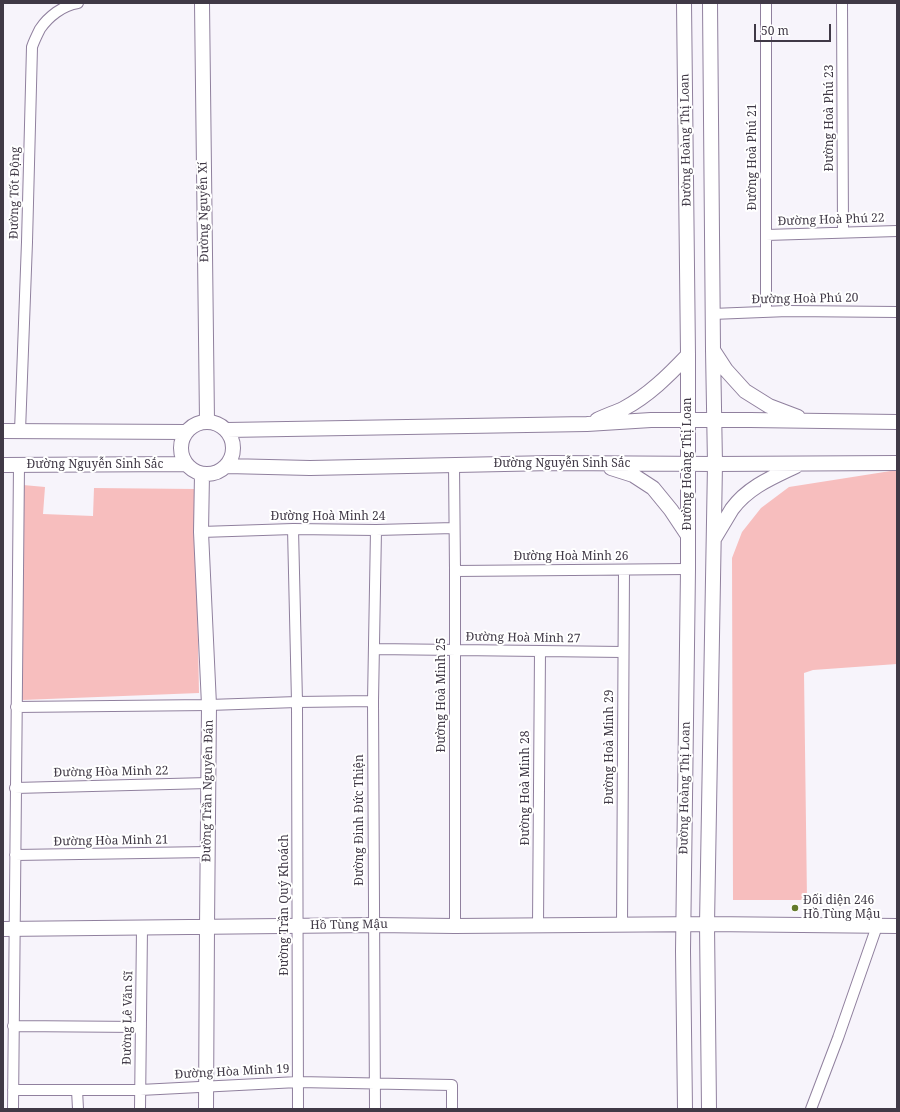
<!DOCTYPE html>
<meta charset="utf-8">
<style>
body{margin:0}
#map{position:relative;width:900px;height:1112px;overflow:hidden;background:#f7f4fb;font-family:"Noto Serif",serif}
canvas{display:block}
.frame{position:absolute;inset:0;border:4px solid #403946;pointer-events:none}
.scale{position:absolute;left:754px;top:24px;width:77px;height:18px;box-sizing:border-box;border:2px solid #403946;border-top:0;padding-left:5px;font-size:12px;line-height:14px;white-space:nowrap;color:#403946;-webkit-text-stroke:3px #fff;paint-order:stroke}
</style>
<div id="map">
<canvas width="900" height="1112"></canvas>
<div class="frame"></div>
<div class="scale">50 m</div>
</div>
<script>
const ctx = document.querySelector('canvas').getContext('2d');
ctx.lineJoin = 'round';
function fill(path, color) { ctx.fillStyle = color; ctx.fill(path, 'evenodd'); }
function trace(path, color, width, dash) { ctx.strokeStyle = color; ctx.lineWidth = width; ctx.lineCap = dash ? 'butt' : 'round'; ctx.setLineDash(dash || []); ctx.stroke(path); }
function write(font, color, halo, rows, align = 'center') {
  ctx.font = font + ' "Noto Serif",serif'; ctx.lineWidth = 4; ctx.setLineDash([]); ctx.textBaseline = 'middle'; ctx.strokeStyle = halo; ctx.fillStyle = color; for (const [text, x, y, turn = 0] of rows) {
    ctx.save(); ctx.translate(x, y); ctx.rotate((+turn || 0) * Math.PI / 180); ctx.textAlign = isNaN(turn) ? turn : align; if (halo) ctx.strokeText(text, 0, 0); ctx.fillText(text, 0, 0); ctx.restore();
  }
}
fill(new Path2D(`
 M 897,470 L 897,664 L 813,670 L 804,673 L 807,900 L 733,900 L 732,558 L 742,532 L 761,508 L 789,487 Z
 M 23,485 L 45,487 L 43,514 L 93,516 L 94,488 L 195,489 L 199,693 L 22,700 Z`), '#f7bebe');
const street = new Path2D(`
 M 766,3 L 766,312
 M 842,3 L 843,232
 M 766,235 L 897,231
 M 712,314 L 788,311 L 897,312
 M 20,431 L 27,242 L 32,47 C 34,41 37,35 40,29 C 48,17 63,5 78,3
 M 454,465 L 455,571 L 455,926
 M 293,529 L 297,702 L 298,1109
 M 201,532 L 293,529 L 376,530 L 454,528
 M 455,571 L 688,569
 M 374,649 L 623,652
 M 16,707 L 209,705 L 297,702 L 373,701
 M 15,788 L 208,783
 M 15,855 L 208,852
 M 538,925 L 540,651
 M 622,925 L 624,570
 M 13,1026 L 141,1027
 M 13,1090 L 140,1090 L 298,1082 L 452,1085 L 452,1109
 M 77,1090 L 78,1109
 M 13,1109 L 19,465
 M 140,1109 L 142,928
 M 375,1109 L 373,701 L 376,530
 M 811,1109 L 838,1038 L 877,926`);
const secondary = new Path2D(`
 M 202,3 L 207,421
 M 684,3 L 688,355 L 688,569 L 683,951 L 685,1109
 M 713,350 L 726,370 L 745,391 L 769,406 L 798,417
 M 597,420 C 605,416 614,413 623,409 C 648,396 669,375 688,355
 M181 448a26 26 0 1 1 52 0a26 26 0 1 1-52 0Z
 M 227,430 L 587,424 L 651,420 L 750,420 L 897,422
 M 3,431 L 185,432
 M 3,465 L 186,464
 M 227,466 L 310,468 L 553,463 L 715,464 L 897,463
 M 611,468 L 633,475 L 653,488 L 671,510 L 687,534
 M 202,474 L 201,532 L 209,705 L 207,927 L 206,1109
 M 714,539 C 720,529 726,519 732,509 C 748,487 773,477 796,466
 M 3,929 L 374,925 L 455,926 L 707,924 L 897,926
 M 709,1109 L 707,924 L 715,464 L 713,350 L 710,3`);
trace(street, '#90809e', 12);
trace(secondary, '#90809e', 16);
trace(street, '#fff', 10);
trace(secondary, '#fff', 14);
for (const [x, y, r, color] of [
 [795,908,4,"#647a2b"]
]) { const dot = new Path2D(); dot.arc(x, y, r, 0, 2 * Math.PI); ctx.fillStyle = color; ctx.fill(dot); trace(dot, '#fff', 1.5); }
write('12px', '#403946', '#fff', [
 ["Đường Hoà Phú 23",830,118,-90],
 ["Đường Hoàng Thị Loan",686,140,-91],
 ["Đường Hoà Phú 21",753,157,-90],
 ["Đường Tốt Động",15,193,-89],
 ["Đường Nguyễn Xí",204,212,-91],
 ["Đường Hoà Phú 22",831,220,-2],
 ["Đường Hoà Phú 20",805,299,-1],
 ["Đường Nguyễn Sinh Sắc",562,464],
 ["Đường Hoàng Thị Loan",688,464,-90],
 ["Đường Nguyễn Sinh Sắc",95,465],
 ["Đường Hoà Minh 24",328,517],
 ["Đường Hoà Minh 26",571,557],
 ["Đường Hoà Minh 27",523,638,1],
 ["Đường Hoà Minh 25",442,695,-90],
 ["Đường Hoà Minh 29",610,747,-90],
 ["Đường Hòa Minh 22",111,772,-1],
 ["Đường Hoà Minh 28",526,788,-90],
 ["Đường Hoàng Thị Loan",685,788,-89],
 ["Đường Trần Nguyên Đán",208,791,-89],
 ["Đường Đinh Đức Thiện",360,820,-90],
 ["Đường Hòa Minh 21",111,841,-1],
 ["Đường Trần Quý Khoách",285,905,-90],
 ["Hồ Tùng Mậu",349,925,-1],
 ["Đường Lê Văn Sĩ",128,1018,-89],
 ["Đường Hòa Minh 19",232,1072,-3]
]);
write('12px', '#403946', '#fff', [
 ["Đối diện 246",803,901],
 ["Hồ Tùng Mậu",803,915]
], 'left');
</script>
